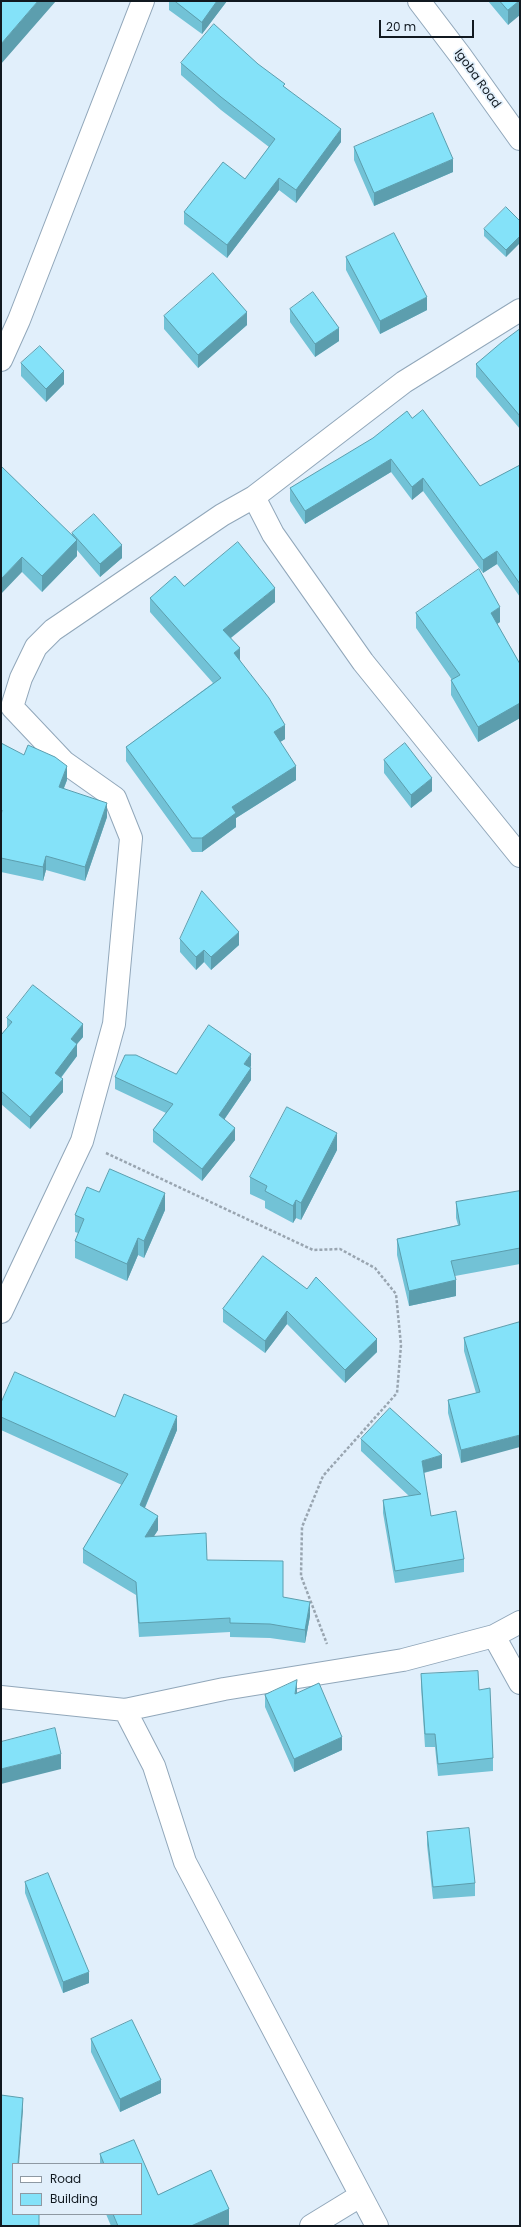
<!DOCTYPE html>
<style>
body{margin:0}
#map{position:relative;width:521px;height:2227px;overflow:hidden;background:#e1effb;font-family:Poppins,sans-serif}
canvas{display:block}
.frame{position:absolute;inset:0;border:2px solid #111920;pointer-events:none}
.legend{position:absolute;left:12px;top:2163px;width:130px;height:52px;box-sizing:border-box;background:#e1effb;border:1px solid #8e99a3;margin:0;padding:5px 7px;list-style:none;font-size:12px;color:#111920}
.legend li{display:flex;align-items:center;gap:8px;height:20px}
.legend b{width:20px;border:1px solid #8e99a3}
.scale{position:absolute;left:379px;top:20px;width:95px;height:18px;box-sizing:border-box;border:2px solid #111920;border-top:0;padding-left:5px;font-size:12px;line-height:14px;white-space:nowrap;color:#111920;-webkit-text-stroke:3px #e1effb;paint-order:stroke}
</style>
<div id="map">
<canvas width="521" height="2227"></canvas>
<div class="frame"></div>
<ul class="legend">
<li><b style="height:5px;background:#fff"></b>Road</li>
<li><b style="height:11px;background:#84e2f9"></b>Building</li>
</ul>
<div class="scale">20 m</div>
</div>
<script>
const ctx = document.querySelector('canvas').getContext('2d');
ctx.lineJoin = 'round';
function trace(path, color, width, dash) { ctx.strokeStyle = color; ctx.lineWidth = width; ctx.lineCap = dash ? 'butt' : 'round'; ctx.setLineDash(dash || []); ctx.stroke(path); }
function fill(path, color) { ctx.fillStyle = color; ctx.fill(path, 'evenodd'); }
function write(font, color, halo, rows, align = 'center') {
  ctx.font = font + ' Poppins,sans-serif'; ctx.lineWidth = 3.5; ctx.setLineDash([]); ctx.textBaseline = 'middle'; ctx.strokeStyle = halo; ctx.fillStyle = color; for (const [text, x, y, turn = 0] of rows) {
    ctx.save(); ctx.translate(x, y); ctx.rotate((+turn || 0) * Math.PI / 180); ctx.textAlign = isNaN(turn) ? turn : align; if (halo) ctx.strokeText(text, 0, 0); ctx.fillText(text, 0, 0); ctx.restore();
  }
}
const minor = new Path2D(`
 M 419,1 L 460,55 L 520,139
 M 1,360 L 19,320 L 143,1
 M 254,497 L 273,534 L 363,662 L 520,856
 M 1,1312 L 82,1141 L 114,1024 L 131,838 L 115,798 L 64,762 L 12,707 L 21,678 L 36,647 L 53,630 L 222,515 L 254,497 L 404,382 L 520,310
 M 494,1636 L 520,1683
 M 1,1697 L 125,1710 L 224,1689 L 403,1660 L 494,1636 L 520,1622
 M 125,1710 L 154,1766 L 185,1862 L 377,2226
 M 311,2226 L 360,2196`);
trace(minor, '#91a7ba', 24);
trace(new Path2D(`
 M 106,1153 L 313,1250 L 340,1249 L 375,1268 L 396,1294 L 401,1345 L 397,1393 L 323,1476 L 302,1527 L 301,1576 L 327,1644`), '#99a5b0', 2.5, [3, 2]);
trace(minor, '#fff', 22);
fill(new Path2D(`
 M 169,1 L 227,1 L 202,34 L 169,10 Z
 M 488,1 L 520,1 L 508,25 Z
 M 181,63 L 285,87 L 341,142 L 296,203 L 279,190 L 227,258 L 184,224 L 184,212 L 245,179 L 269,147 L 221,110 L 181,75 Z
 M 354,147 L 453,172 L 374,206 L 354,160 Z
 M 520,221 L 506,257 L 484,236 L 484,229 Z
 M 346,257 L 427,310 L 380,334 L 346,270 Z
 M 290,309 L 339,341 L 315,357 L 290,322 Z
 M 164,316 L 247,325 L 198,368 L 164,329 Z
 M 520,329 L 520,429 L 476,377 L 476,364 Z
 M 21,363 L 64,384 L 46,402 L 21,376 Z
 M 412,418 L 480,486 L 520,465 L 520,597 L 497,564 L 483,573 L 423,491 L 412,500 L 391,472 L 305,524 L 290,501 L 290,488 Z
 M 1,466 L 72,536 L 72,533 L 122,558 L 100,577 L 77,550 L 77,556 L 42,592 L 22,572 Z
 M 184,586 L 275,602 L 231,638 L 240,660 L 285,739 L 280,742 L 296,780 L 236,818 L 236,827 L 202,852 L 192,852 L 126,761 L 126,747 L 213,683 L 150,612 L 150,598 Z
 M 416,613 L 500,622 L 497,624 L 520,664 L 520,718 L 478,742 L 451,695 L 451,680 L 452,680 L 416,628 Z
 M 1,743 L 67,780 L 64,788 L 107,817 L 85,881 L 46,870 L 43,881 L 1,872 Z
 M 384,760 L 432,791 L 411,808 L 384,773 Z
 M 180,939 L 239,945 L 211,970 L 204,962 L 196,970 L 180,952 Z
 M 7,1018 L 83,1037 L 77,1044 L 77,1056 L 61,1078 L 63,1092 L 30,1129 L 1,1104 L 1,1035 L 7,1028 Z
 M 251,1066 L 250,1068 L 251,1080 L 224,1120 L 235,1140 L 202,1181 L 153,1142 L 153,1130 L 166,1113 L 115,1089 L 115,1077 L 176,1074 Z
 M 337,1150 L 301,1220 L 296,1218 L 293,1223 L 265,1208 L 265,1201 L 250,1194 L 250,1177 Z
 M 520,1191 L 520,1264 L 455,1276 L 456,1296 L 409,1306 L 397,1255 L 397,1239 L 458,1225 L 456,1218 L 456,1202 Z
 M 99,1192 L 165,1210 L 144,1258 L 138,1255 L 127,1281 L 75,1258 L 75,1241 L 78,1233 L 75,1232 L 75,1215 Z
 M 263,1256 L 377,1352 L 345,1383 L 287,1324 L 265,1353 L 223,1322 L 223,1309 Z
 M 520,1322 L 461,1463 L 448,1413 L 448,1400 L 476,1393 L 464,1351 L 464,1338 Z
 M 1,1403 L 115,1417 L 177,1430 L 145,1508 L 158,1530 L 154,1536 L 207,1560 L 283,1597 L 310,1616 L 305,1643 L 270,1638 L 230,1637 L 230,1632 L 139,1637 L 136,1595 L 83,1563 L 83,1549 L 122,1485 L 1,1430 Z
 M 361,1439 L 442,1468 L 424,1473 L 431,1516 L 464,1559 L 464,1572 L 395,1583 L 383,1513 L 383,1500 L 409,1496 L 361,1451 Z
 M 421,1674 L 479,1690 L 493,1758 L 493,1771 L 438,1776 L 435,1747 L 425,1747 L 421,1687 Z
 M 297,1693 L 342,1750 L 294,1772 L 265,1707 L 265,1695 Z
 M 427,1832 L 475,1883 L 475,1896 L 433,1899 L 427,1845 Z
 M 25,1882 L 89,1983 L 63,1993 L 25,1893 Z
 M 91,2039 L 161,2093 L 120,2112 L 91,2052 Z
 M 134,2140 L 158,2195 L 211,2170 L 229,2209 L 229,2225 L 226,2226 L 111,2226 L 106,2214 L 141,2214 L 141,2164 L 100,2164 L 100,2154 Z`), '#72c2d6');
fill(new Path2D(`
 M 38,1 L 56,1 L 1,64 L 1,44 Z
 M 217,1 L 227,1 L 202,34 L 202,22 Z
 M 519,1 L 520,1 L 520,15 L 508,25 L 508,10 Z
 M 341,129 L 341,142 L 296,203 L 296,190 Z
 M 453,159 L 453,172 L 374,206 L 374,193 Z
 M 279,178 L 279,190 L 227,258 L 227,245 Z
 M 520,236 L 520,243 L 506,257 L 506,250 Z
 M 427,297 L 427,310 L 380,334 L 380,321 Z
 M 247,312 L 247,325 L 198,368 L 198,355 Z
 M 339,328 L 339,341 L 315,357 L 315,344 Z
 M 64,371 L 64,384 L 46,402 L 46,389 Z
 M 391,459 L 391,472 L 305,524 L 305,511 Z
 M 423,478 L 423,491 L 412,500 L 412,487 Z
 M 77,540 L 77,556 L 42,592 L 42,576 Z
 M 122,545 L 122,558 L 100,577 L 100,564 Z
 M 497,551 L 497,564 L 483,573 L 483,560 Z
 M 22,557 L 22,572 L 1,594 L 1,579 Z
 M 275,588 L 275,602 L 223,644 L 223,630 Z
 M 500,607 L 500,622 L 491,628 L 491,613 Z
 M 240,648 L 240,662 L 234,653 Z
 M 520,703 L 520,718 L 478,742 L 478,727 Z
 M 285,725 L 285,739 L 274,746 L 274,732 Z
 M 67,766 L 67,780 L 59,800 L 59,787 Z
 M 296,766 L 296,780 L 236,818 L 236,827 L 202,852 L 202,838 L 232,807 Z
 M 432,778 L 432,791 L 411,808 L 411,795 Z
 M 107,803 L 107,817 L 85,881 L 85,867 Z
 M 46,856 L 46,870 L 43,881 L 43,867 Z
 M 239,932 L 239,945 L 211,970 L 211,957 Z
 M 204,950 L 204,962 L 196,970 L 196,957 Z
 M 83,1024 L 83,1037 L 77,1044 L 77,1056 L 55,1085 L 55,1073 L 71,1039 Z
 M 251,1054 L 251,1066 L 244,1076 L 244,1064 Z
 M 251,1068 L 251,1080 L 219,1127 L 219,1115 Z
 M 63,1079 L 63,1092 L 30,1129 L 30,1117 Z
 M 235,1128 L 235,1140 L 202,1181 L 202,1169 Z
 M 337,1133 L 337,1150 L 301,1220 L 301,1203 Z
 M 165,1193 L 165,1210 L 144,1258 L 144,1241 Z
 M 296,1200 L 296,1218 L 293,1223 L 293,1206 Z
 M 138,1238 L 138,1255 L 127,1281 L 127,1264 Z
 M 456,1280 L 456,1296 L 409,1306 L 409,1291 Z
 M 287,1311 L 287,1324 L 265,1353 L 265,1341 Z
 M 377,1339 L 377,1352 L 345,1383 L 345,1370 Z
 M 177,1416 L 177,1430 L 140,1519 L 140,1505 Z
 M 520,1435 L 520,1447 L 461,1463 L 461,1450 Z
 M 442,1455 L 442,1468 L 422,1473 L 422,1461 Z
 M 158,1516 L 158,1530 L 145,1550 L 145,1537 Z
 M 310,1602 L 310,1616 L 305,1643 L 305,1630 Z
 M 297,1680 L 297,1693 L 295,1694 Z
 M 342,1737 L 342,1750 L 294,1772 L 294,1759 Z
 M 61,1754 L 61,1769 L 1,1784 L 1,1769 Z
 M 89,1972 L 89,1983 L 63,1993 L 63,1982 Z
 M 161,2080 L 161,2093 L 120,2112 L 120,2099 Z
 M 23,2098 L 23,2110 L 19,2164 L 18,2164 Z
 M 229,2209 L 229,2225 L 226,2226 L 191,2226 Z`), '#5c9eae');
const building = new Path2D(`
 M 1,1 L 38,1 L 1,44 Z
 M 175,1 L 217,1 L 202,22 Z
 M 500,1 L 519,1 L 508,10 Z
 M 214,24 L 258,64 L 285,84 L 283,86 L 341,129 L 296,190 L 279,178 L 227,245 L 184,212 L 223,162 L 245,179 L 275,139 L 221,97 L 181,63 Z
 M 433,113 L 453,159 L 374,193 L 354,147 Z
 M 506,207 L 520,221 L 520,236 L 506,250 L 484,229 Z
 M 394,233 L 427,297 L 380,321 L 346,257 Z
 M 213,273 L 247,312 L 198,355 L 164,316 Z
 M 313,292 L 339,328 L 315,344 L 290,309 Z
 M 520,329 L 520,416 L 476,364 L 502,342 Z
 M 40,346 L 64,371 L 46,389 L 21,363 Z
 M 423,410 L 480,486 L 520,465 L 520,584 L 497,551 L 483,560 L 423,478 L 412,487 L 391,459 L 305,511 L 290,488 L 373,438 L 407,411 L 412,418 Z
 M 1,466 L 77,540 L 42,576 L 22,557 L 1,579 Z
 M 94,514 L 122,545 L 100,564 L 72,533 Z
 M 238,542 L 275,588 L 223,630 L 240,648 L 234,653 L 269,698 L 285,725 L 274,732 L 296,766 L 232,807 L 236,813 L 202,838 L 192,838 L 126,747 L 221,678 L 150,598 L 175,576 L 184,586 Z
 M 479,569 L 500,607 L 491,613 L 520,664 L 520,703 L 478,727 L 451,680 L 460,675 L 416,613 Z
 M 1,743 L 24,755 L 28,745 L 55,757 L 67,766 L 59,787 L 107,803 L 85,867 L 46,856 L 43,867 L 1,858 L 1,816 L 2,810 L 1,810 Z
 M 405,743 L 432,778 L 411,795 L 384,760 Z
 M 202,891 L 239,932 L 211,957 L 204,950 L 196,957 L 180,939 Z
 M 33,985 L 83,1024 L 71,1039 L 77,1044 L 55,1073 L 63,1079 L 30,1117 L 1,1091 L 1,1035 L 12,1022 L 7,1018 Z
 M 209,1025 L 251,1054 L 244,1064 L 251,1068 L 219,1115 L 235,1128 L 202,1169 L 153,1130 L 173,1104 L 115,1077 L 125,1055 L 136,1055 L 176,1074 Z
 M 287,1107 L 337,1133 L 301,1203 L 296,1200 L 293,1206 L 265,1191 L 267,1186 L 250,1177 Z
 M 110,1169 L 165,1193 L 144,1241 L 138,1238 L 127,1264 L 75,1241 L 84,1219 L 75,1215 L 87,1187 L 99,1192 Z
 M 520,1191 L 520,1248 L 451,1261 L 456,1280 L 409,1291 L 397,1239 L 460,1225 L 456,1202 Z
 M 263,1256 L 307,1289 L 316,1277 L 377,1339 L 345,1370 L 287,1311 L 265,1341 L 223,1309 Z
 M 520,1322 L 520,1435 L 461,1450 L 448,1400 L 480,1392 L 464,1338 Z
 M 15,1372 L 115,1417 L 124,1394 L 177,1416 L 140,1505 L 158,1516 L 145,1537 L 206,1533 L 207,1560 L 283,1561 L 283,1597 L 310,1602 L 305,1630 L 270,1624 L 230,1623 L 230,1618 L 139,1623 L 136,1582 L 83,1549 L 128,1474 L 1,1417 L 1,1403 Z
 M 390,1408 L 442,1455 L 422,1461 L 431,1516 L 456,1511 L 464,1559 L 395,1571 L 383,1500 L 421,1494 L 361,1439 Z
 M 478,1671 L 479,1690 L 490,1688 L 493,1758 L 438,1764 L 435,1734 L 425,1734 L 421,1674 Z
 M 297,1680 L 295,1694 L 319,1683 L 342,1737 L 294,1759 L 265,1695 Z
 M 55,1728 L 61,1754 L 1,1769 L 1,1742 Z
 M 469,1828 L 475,1883 L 433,1887 L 427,1832 Z
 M 48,1873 L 89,1972 L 63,1982 L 25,1882 Z
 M 132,2020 L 161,2080 L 120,2099 L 91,2039 Z
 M 1,2095 L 23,2098 L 18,2164 L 13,2164 L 13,2214 L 39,2214 L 39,2226 L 1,2226 Z
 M 134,2140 L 158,2195 L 211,2170 L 229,2209 L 191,2226 L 118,2226 L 113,2214 L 141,2214 L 141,2164 L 104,2164 L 100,2154 Z`);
fill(building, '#84e2f9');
trace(building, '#5c9eae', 1);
write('12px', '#111920', '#e1effb', [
 ["Igoba Road",477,79,54]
]);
</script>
